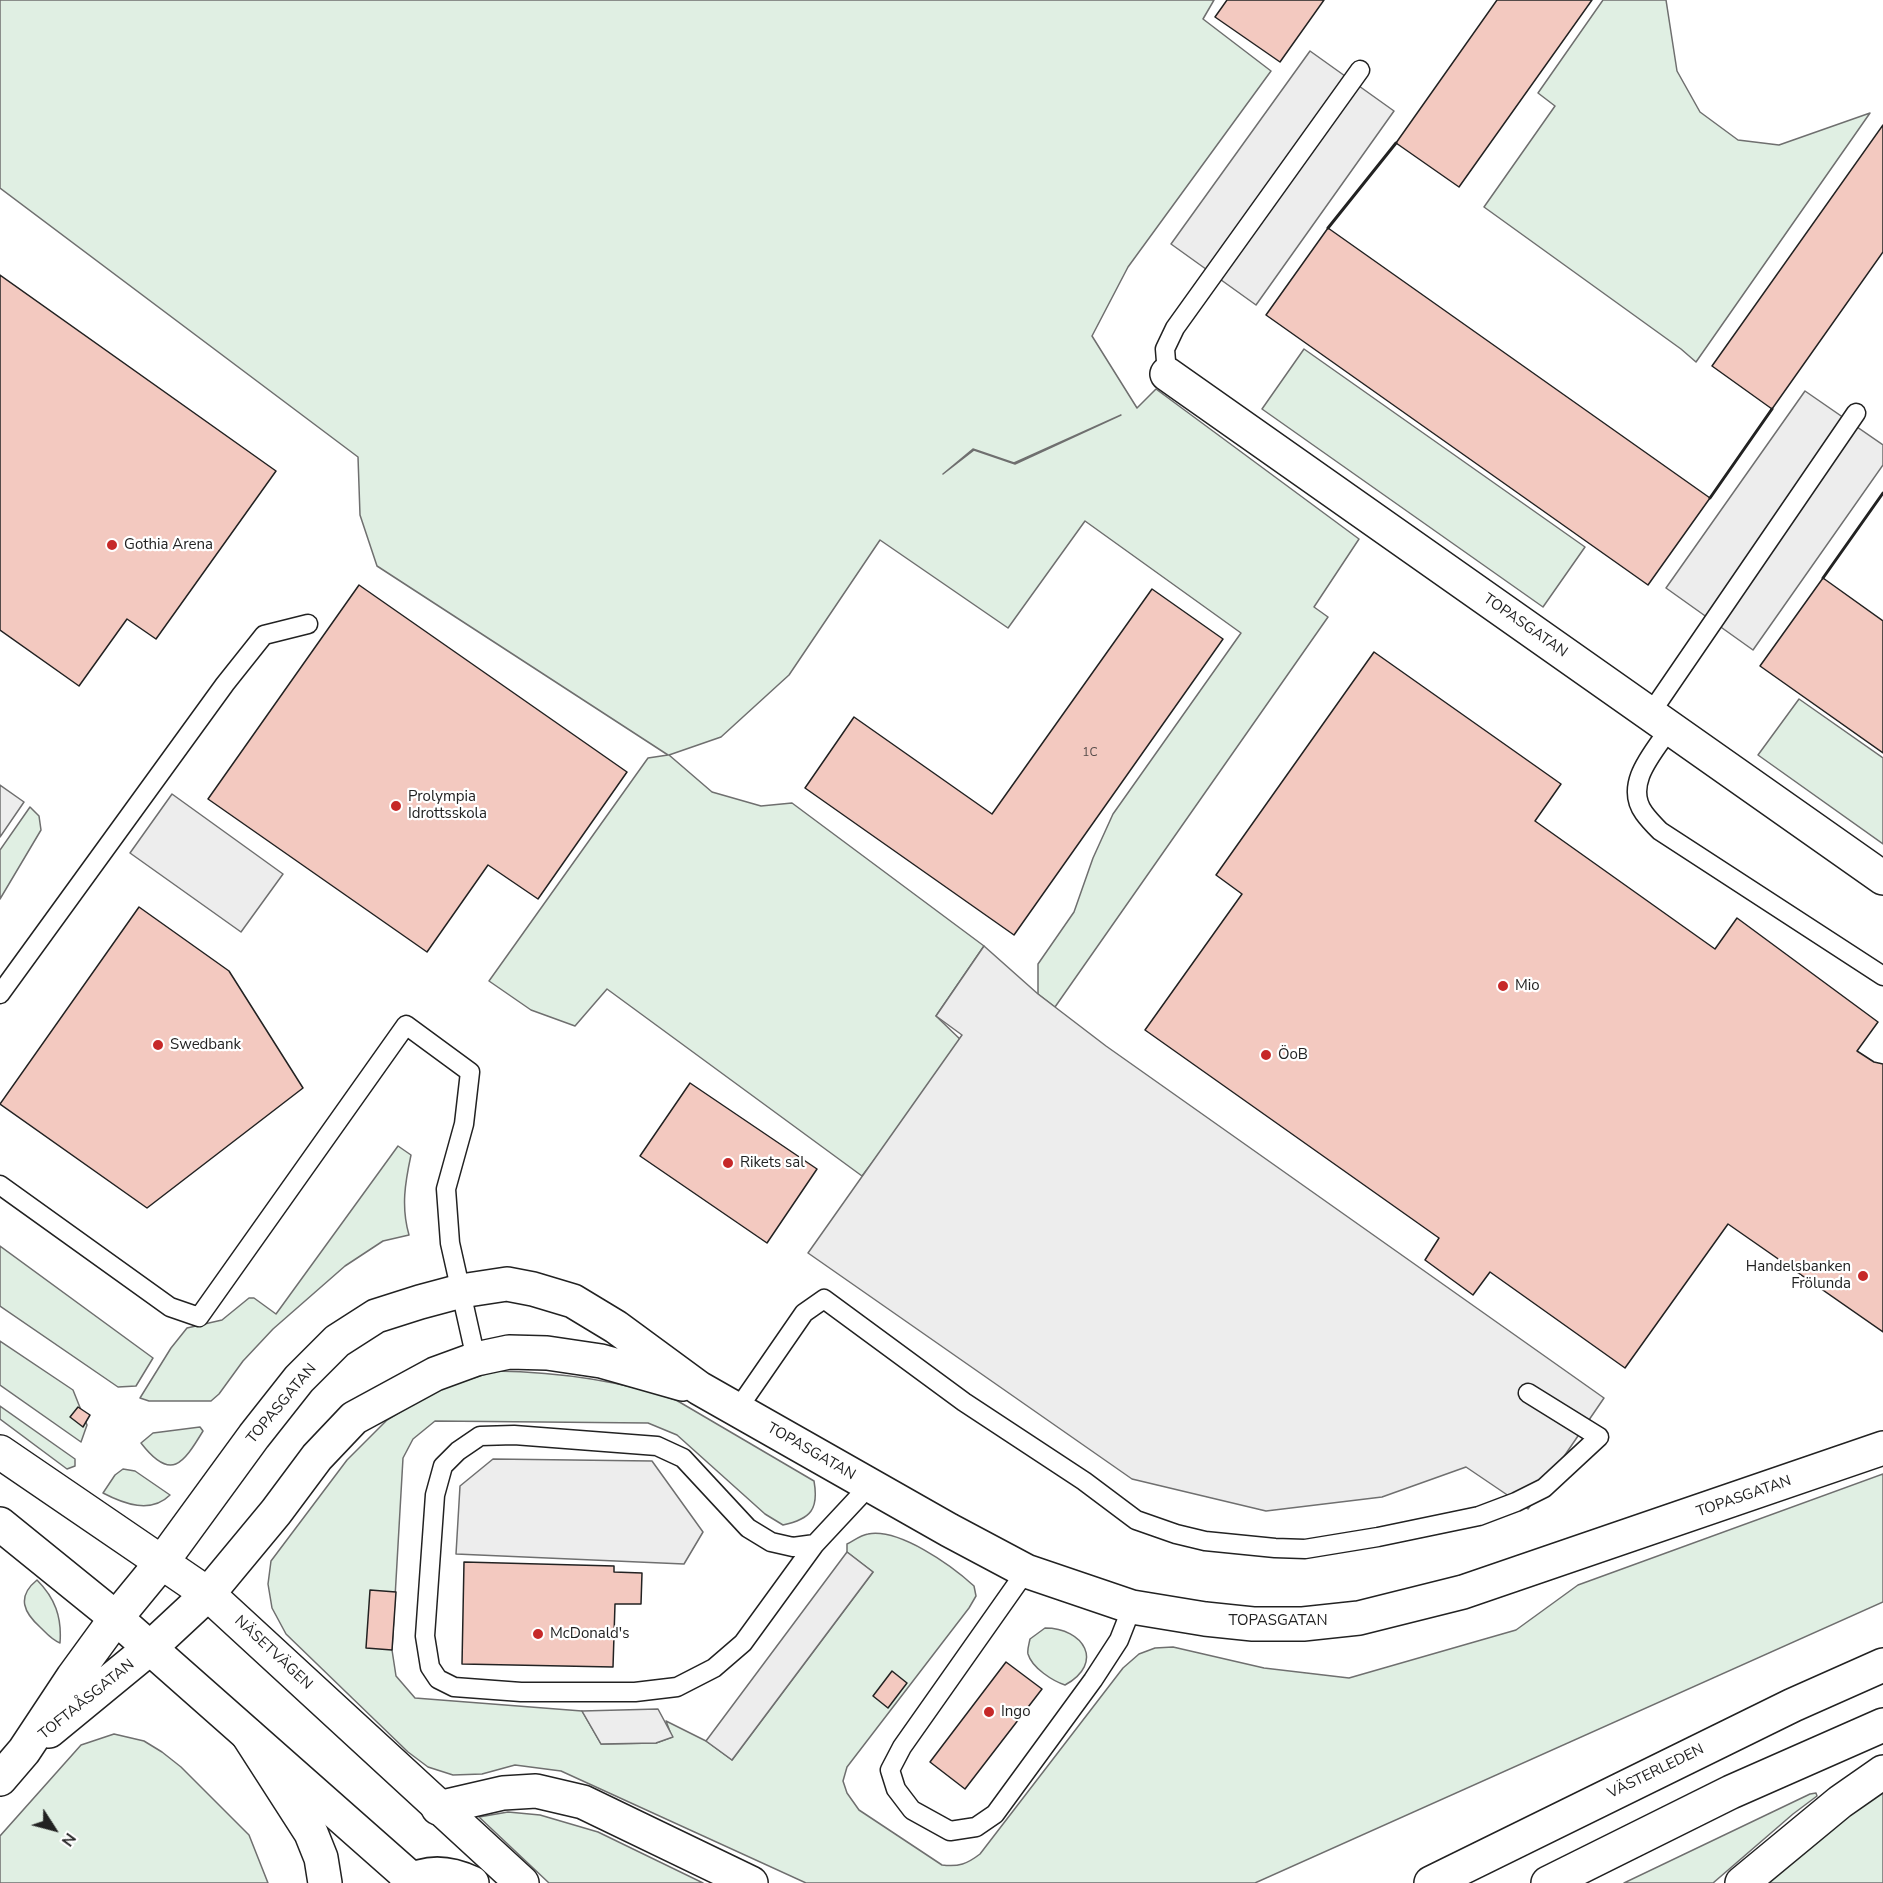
<!DOCTYPE html>
<meta charset="utf-8">
<style>
body{margin:0}
#map{position:relative;width:1883px;height:1883px;overflow:hidden;background:#fff;font-family:"Nunito Sans",sans-serif}
canvas{display:block}
.north{position:absolute;left:24px;top:1799px;width:60px;height:60px;-webkit-text-stroke:4px #fff;paint-order:stroke;rotate:126deg;font-size:16px;font-weight:700;line-height:24px;text-align:center;color:#222}
.north::after{content:'';display:block;margin:auto;width:21px;height:27px;background:#222;clip-path:polygon(50% 0,100% 100%,50% 72%,0 100%)}
</style>
<div id="map">
<canvas width="1883" height="1883"></canvas>
<div class="north">N</div>
</div>
<script>
const ctx = document.querySelector('canvas').getContext('2d');
ctx.lineJoin = 'round';
function fill(path, color) { ctx.fillStyle = color; ctx.fill(path, 'evenodd'); }
function trace(path, color, width, dash) { ctx.strokeStyle = color; ctx.lineWidth = width; ctx.lineCap = dash ? 'butt' : 'round'; ctx.setLineDash(dash || []); ctx.stroke(path); }
function write(font, color, halo, rows, align = 'center') {
  ctx.font = font + ' "Nunito Sans",sans-serif'; ctx.lineWidth = 4.5; ctx.setLineDash([]); ctx.textBaseline = 'middle'; ctx.strokeStyle = halo; ctx.fillStyle = color; for (const [text, x, y, turn = 0] of rows) {
    ctx.save(); ctx.translate(x, y); ctx.rotate((+turn || 0) * Math.PI / 180); ctx.textAlign = isNaN(turn) ? turn : align; if (halo) ctx.strokeText(text, 0, 0); ctx.fillText(text, 0, 0); ctx.restore();
  }
}
const green = new Path2D(`
 M 0,0 L 1214,0 L 1203,19 L 1271,71 L 1128,267 L 1092,336 L 1137,408 L 1156,389 L 1359,539 L 1314,607 L 1328,617 L 1055,1007 L 1038,994 L 1038,964 L 1074,912 L 1093,858 L 1113,814 L 1241,633 L 1085,521 L 1008,628 L 880,540 L 789,675 L 721,737 L 669,755 L 712,792 L 761,806 L 792,803 L 984,946 L 936,1016 L 964,1043 L 862,1176 L 607,989 L 575,1026 L 531,1010 L 489,981 L 648,758 L 668,755 L 377,566 L 360,515 L 358,457 L 0,188 ZM 1121,415 L 1015,464 L 974,450 L 943,474 L 973,449 L 1014,463 Z
 M 1603,0 L 1666,0 L 1677,71 L 1700,112 L 1738,140 L 1779,145 L 1870,113 L 1696,362 L 1681,349 L 1484,207 L 1555,106 L 1538,93 Z
 M 1304,349 L 1585,547 L 1543,607 L 1262,409 Z
 M 1799,699 L 1883,758 L 1883,844 L 1758,755 Z
 M 30,807 L 39,816 L 41,830 L 0,899 L 0,850 Z
 M 398,1146 L 411,1155 C 405,1183 401,1207 409,1235 L 383,1241 L 345,1266 L 273,1329 L 243,1361 L 219,1394 L 211,1401 L 149,1401 L 140,1398 L 171,1348 L 187,1328 L 222,1320 L 249,1298 L 254,1298 L 276,1314 Z
 M 0,1246 L 153,1358 L 136,1386 L 118,1387 L 0,1306 Z
 M 0,1341 L 73,1390 L 87,1425 L 81,1442 L 0,1385 Z
 M 495,1371 C 555,1372 619,1380 676,1400 L 814,1481 C 819,1509 811,1519 783,1525 L 765,1514 L 677,1435 L 648,1423 L 435,1421 L 413,1439 L 403,1458 L 392,1650 L 396,1676 L 415,1698 L 582,1711 L 601,1744 L 656,1743 L 672,1737 L 666,1721 L 706,1741 L 732,1760 L 873,1572 L 847,1552 L 847,1544 C 853,1541 861,1535 868,1534 C 899,1528 951,1565 974,1586 L 976,1596 L 969,1608 L 847,1767 L 843,1781 L 847,1793 L 859,1810 L 942,1865 C 959,1867 967,1864 980,1854 L 1123,1668 L 1139,1654 L 1155,1648 L 1173,1647 L 1264,1668 L 1349,1678 L 1516,1630 L 1578,1585 L 1883,1474 L 1883,1602 L 1255,1883 L 806,1883 L 561,1771 L 515,1765 L 482,1774 L 453,1775 L 428,1767 L 408,1752 L 286,1634 L 272,1608 L 268,1584 L 271,1561 L 347,1460 L 387,1420 L 436,1390 Z
 M 0,1406 L 75,1459 L 75,1466 L 67,1469 L 0,1419 Z
 M 200,1427 L 203,1431 C 183,1464 171,1482 141,1443 L 153,1433 Z
 M 123,1469 L 135,1471 L 170,1495 C 151,1514 124,1504 103,1493 L 115,1475 Z
 M 37,1580 C 55,1598 62,1617 60,1643 C 52,1640 47,1634 41,1628 C 24,1613 16,1597 37,1580 Z
 M 1045,1628 C 1084,1628 1105,1663 1065,1685 C 1053,1681 1032,1668 1028,1654 C 1027,1650 1029,1644 1030,1639 Z
 M 114,1734 L 144,1741 L 162,1752 L 181,1767 L 249,1835 L 268,1883 L 0,1883 L 0,1836 L 81,1745 Z
 M 1883,1789 L 1883,1883 L 1764,1883 Z
 M 1816,1793 L 1817,1796 L 1793,1814 L 1713,1883 L 1624,1883 L 1810,1794 Z
 M 508,1812 L 540,1815 L 598,1832 L 703,1883 L 549,1883 L 479,1817 Z`);
fill(green, '#e0efe3');
trace(green, '#6f6f6f', 1.5);
const parking = new Path2D(`
 M 1310,51 L 1394,111 L 1256,305 L 1171,244 Z
 M 1805,391 L 1883,445 L 1883,465 L 1753,650 L 1666,588 Z
 M 0,785 L 24,802 L 0,837 Z
 M 172,794 L 283,874 L 241,932 L 130,853 Z
 M 984,946 L 1038,994 L 1106,1046 L 1604,1398 L 1528,1509 L 1466,1467 L 1382,1497 L 1266,1511 L 1132,1479 L 808,1253 L 962,1035 L 936,1016 Z
 M 493,1459 L 652,1461 L 703,1532 L 684,1564 L 456,1554 L 460,1486 Z
 M 847,1552 L 873,1572 L 732,1760 L 706,1741 Z
 M 658,1709 L 673,1737 L 656,1743 L 601,1744 L 582,1711 Z`);
fill(parking, '#ededed');
trace(parking, '#6f6f6f', 1.5);
const building = new Path2D(`
 M 1227,0 L 1324,0 L 1280,62 L 1215,17 Z
 M 1497,0 L 1592,0 L 1459,187 L 1396,143 Z
 M 1883,125 L 1883,252 L 1772,409 L 1712,366 Z
 M 1328,228 L 1710,498 L 1648,585 L 1266,315 Z
 M 0,275 L 276,471 L 156,639 L 127,619 L 79,686 L 0,630 Z
 M 1823,578 L 1883,621 L 1883,753 L 1760,666 Z
 M 359,585 L 627,772 L 538,899 L 488,865 L 427,952 L 208,799 Z
 M 1152,589 L 1223,639 L 1014,935 L 805,788 L 854,717 L 992,814 Z
 M 1374,652 L 1561,784 L 1535,821 L 1715,949 L 1737,918 L 1878,1022 L 1857,1051 L 1874,1062 L 1883,1064 L 1883,1332 L 1728,1224 L 1625,1368 L 1490,1272 L 1473,1295 L 1425,1260 L 1439,1238 L 1145,1030 L 1242,894 L 1216,875 Z
 M 139,907 L 229,971 L 303,1088 L 147,1208 L 0,1104 Z
 M 690,1083 L 817,1169 L 767,1243 L 640,1156 Z
 M 78,1407 L 90,1415 L 83,1427 L 70,1417 Z
 M 464,1562 L 614,1566 L 614,1572 L 642,1573 L 641,1604 L 615,1604 L 613,1667 L 462,1664 Z
 M 370,1590 L 396,1592 L 392,1650 L 366,1648 Z
 M 1006,1662 L 1042,1689 L 965,1789 L 930,1762 Z
 M 892,1671 L 907,1683 L 888,1708 L 873,1696 Z`);
fill(building, '#f3c9c0');
trace(building, '#222', 1.5);
const service = new Path2D(`
 M 1167,374 L 1165,349 L 1175,328 L 1360,70
 M 1650,714 L 1856,413
 M 1670,728 C 1654,752 1623,784 1644,813 C 1649,820 1655,826 1660,831 L 1883,976
 M 0,994 L 225,684 L 264,635 L 308,624
 M 0,1185 L 170,1307 L 199,1317 L 406,1025 L 470,1072 L 464,1124 L 446,1189 L 450,1243 L 476,1359
 M 737,1410 L 804,1313 L 824,1299 L 964,1402 L 1084,1481 L 1136,1520 L 1176,1534 L 1205,1541 L 1275,1548 L 1305,1549 L 1378,1537 L 1479,1516 L 1516,1502 L 1544,1488 L 1599,1437 L 1528,1393
 M 815,1544 L 793,1547 L 771,1542 L 748,1528 L 683,1458 L 657,1446 L 514,1435 L 480,1436 L 458,1451 L 443,1466 L 435,1495 L 425,1636 L 430,1667 L 438,1679 L 454,1687 L 521,1692 L 635,1692 L 677,1687 L 714,1668 L 743,1643 L 815,1544 L 870,1485
 M 1026,1571 L 902,1747 L 890,1770 L 896,1789 L 912,1810 L 950,1831 L 976,1827 L 995,1814 L 1093,1680 L 1119,1640 L 1132,1607`);
const minor = new Path2D(`
 M 1167,374 L 1883,878
 M 49,1731 L 150,1648 L 208,1594 L 276,1512 L 317,1457 L 354,1418 L 435,1374 L 476,1359 L 509,1352 L 547,1353 L 601,1361 L 682,1384
 M 0,1779 L 24,1751 L 73,1677 L 116,1618 L 162,1562 L 254,1436 L 299,1379 L 337,1341 L 376,1316 L 420,1302 L 461,1291 L 507,1284 L 533,1289 L 573,1301 L 616,1327 L 699,1388 L 949,1530 L 1026,1571 L 1132,1607 L 1205,1619 L 1253,1624 L 1303,1624 L 1359,1618 L 1463,1592 L 1883,1448`);
const tertiary = new Path2D(`
 M 0,1452 L 208,1594 L 522,1883
 M 0,1524 L 116,1618 L 416,1883`);
const trunk = new Path2D(`
 M 248,1735 L 311,1833 L 321,1858 L 325,1883
 M 438,1808 L 503,1793 L 536,1791 L 583,1802 L 751,1883
 M 407,1883 C 428,1870 451,1873 472,1883
 M 1431,1883 L 1793,1705 L 1883,1665
 M 1548,1883 L 1731,1792 L 1883,1725
 M 1742,1883 L 1840,1802 L 1883,1772`);
trace(service, '#222', 21);
trace(minor, '#222', 36);
trace(tertiary, '#222', 36);
trace(trunk, '#222', 36);
trace(service, '#fff', 18);
trace(minor, '#fff', 33);
trace(tertiary, '#fff', 33);
trace(trunk, '#fff', 33);
trace(new Path2D(`
 M 1328,228 L 1396,143
 M 1710,498 L 1772,409
 M 1823,578 L 1883,493`), '#222', 3);
for (const [x, y, r, color] of [
 [112,545,6,"#c62828"],
 [396,806,6,"#c62828"],
 [1503,986,6,"#c62828"],
 [158,1045,6,"#c62828"],
 [1266,1055,6,"#c62828"],
 [728,1163,6,"#c62828"],
 [1863,1276,6,"#c62828"],
 [538,1634,6,"#c62828"],
 [989,1712,6,"#c62828"]
]) { const dot = new Path2D(); dot.arc(x, y, r, 0, 2 * Math.PI); ctx.fillStyle = color; ctx.fill(dot); trace(dot, '#fff', 2); }
write('12px', '#564c4a', null, [
 ["1C",1090,753]
]);
write('15px', '#222', '#fff', [
 ["Gothia Arena",124,545],
 ["Prolympia",408,797],
 ["Idrottsskola",408,814],
 ["Mio",1515,986],
 ["Swedbank",170,1045],
 ["ÖoB",1278,1055],
 ["Rikets sal",740,1163],
 ["Handelsbanken",1851,1267,"right"],
 ["Frölunda",1851,1284,"right"],
 ["McDonald's",550,1634],
 ["Ingo",1001,1712]
], 'left');
write('15px', '#222', '#fff', [
 ["TOPASGATAN",1525,626,35],
 ["TOPASGATAN",282,1404,-50],
 ["TOPASGATAN",811,1452,30],
 ["TOPASGATAN",1744,1497,-19],
 ["TOPASGATAN",1278,1621],
 ["NÄSETVÄGEN",273,1653,43],
 ["TOFTAÅSGATAN",87,1700,-39],
 ["VÄSTERLEDEN",1656,1772,-26]
]);
</script>
